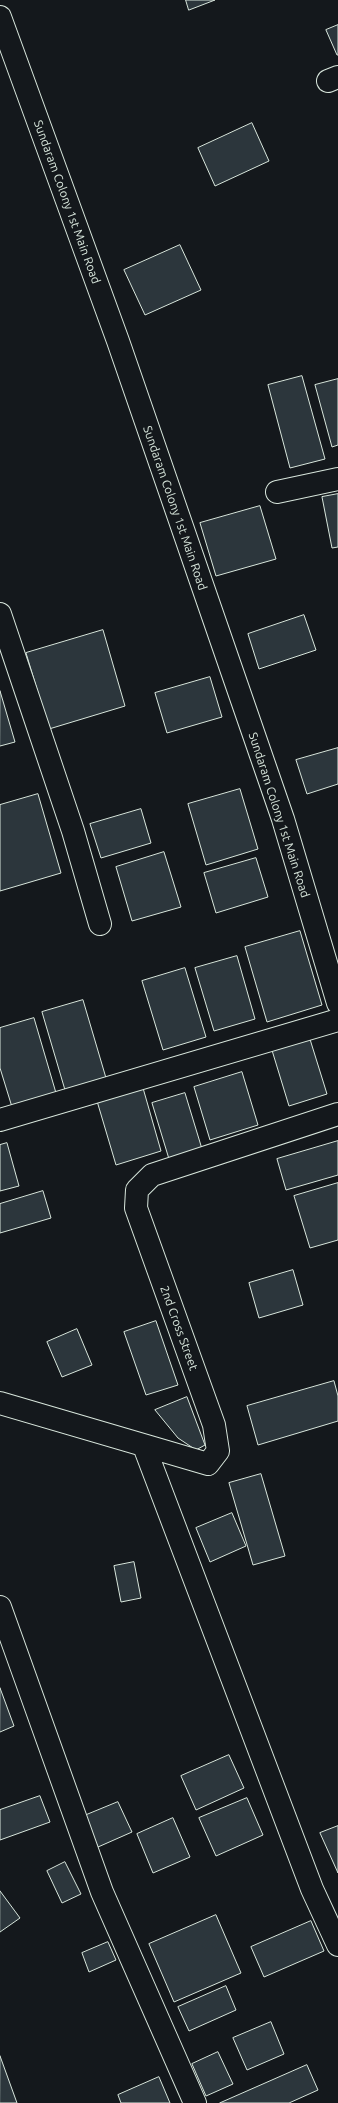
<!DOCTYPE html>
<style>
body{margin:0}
canvas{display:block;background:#14181c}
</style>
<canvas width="338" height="2103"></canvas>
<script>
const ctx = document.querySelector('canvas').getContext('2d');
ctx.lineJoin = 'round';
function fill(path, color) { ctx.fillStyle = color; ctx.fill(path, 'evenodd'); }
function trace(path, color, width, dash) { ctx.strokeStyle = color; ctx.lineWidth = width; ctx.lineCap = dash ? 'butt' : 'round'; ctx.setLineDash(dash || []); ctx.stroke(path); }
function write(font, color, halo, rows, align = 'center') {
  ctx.font = font + ' Ubuntu,sans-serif'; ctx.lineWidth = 3; ctx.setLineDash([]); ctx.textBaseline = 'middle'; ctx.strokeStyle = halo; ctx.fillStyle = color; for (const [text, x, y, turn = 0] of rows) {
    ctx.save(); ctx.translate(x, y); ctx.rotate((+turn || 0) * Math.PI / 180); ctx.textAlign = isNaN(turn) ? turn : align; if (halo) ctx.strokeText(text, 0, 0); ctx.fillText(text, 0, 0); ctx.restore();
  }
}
const building = new Path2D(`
 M 186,0 L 215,0 L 189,10 Z
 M 338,25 L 338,55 L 337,55 L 326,30 Z
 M 252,123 L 269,161 L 215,186 L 198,148 Z
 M 180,245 L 201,290 L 145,315 L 124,270 Z
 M 302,376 L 325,459 L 290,468 L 268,385 Z
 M 338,379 L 338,445 L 332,447 L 315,385 Z
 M 338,494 L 338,547 L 332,548 L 322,497 Z
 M 260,506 L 276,559 L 216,576 L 200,523 Z
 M 304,615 L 316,650 L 259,669 L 248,634 Z
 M 103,630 L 125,706 L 49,729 L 26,653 Z
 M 210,677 L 222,717 L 167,733 L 155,693 Z
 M 0,691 L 15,742 L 0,746 Z
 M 338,748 L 338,784 L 307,794 L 296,760 Z
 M 240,789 L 258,849 L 206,865 L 188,804 Z
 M 38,794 L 61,873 L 0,891 L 0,805 Z
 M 141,809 L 151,843 L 101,858 L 90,824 Z
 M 164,852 L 181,907 L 132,921 L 116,867 Z
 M 256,858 L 268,897 L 216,913 L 204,873 Z
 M 300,931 L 322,1005 L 267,1022 L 245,947 Z
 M 237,956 L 255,1019 L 214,1031 L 195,968 Z
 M 185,968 L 206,1037 L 163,1050 L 142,981 Z
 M 83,1000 L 106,1078 L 65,1090 L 42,1012 Z
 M 34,1018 L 56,1093 L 12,1107 L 0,1068 L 0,1028 Z
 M 309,1036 L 327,1094 L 289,1106 L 271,1047 Z
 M 242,1072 L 258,1125 L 210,1140 L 194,1087 Z
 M 143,1088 L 161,1151 L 116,1165 L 97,1101 Z
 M 185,1093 L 202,1149 L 169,1159 L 152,1103 Z
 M 338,1141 L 338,1175 L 286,1190 L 277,1159 Z
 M 7,1143 L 19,1186 L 0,1191 L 0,1145 Z
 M 338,1183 L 338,1240 L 310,1248 L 294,1196 Z
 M 43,1191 L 51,1218 L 0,1233 L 0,1204 Z
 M 293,1270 L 303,1305 L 259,1318 L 249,1283 Z
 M 156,1321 L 178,1385 L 146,1395 L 124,1332 Z
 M 77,1329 L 92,1365 L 62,1377 L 47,1342 Z
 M 334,1381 L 338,1396 L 338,1421 L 258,1445 L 247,1406 Z
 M 187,1397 L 205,1445 L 196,1450 L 178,1438 L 155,1410 Z
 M 261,1474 L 285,1556 L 253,1565 L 229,1483 Z
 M 232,1513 L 246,1546 L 210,1562 L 196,1528 Z
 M 134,1562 L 141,1598 L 121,1602 L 114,1566 Z
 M 0,1688 L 14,1726 L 0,1732 Z
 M 229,1755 L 244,1788 L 196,1810 L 181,1776 Z
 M 40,1796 L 50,1822 L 0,1840 L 0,1810 Z
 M 247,1798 L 263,1835 L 216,1856 L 199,1818 Z
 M 118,1802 L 132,1832 L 98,1847 L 84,1816 Z
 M 173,1818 L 190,1857 L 153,1873 L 137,1834 Z
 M 338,1826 L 338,1873 L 320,1833 Z
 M 65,1862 L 81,1894 L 62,1903 L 47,1871 Z
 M 0,1891 L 20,1918 L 0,1932 Z
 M 216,1915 L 241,1973 L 174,2002 L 149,1944 Z
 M 311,1921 L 324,1951 L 264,1977 L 251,1947 Z
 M 108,1942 L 116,1960 L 89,1972 L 82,1953 Z
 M 226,1986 L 236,2010 L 189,2031 L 178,2007 Z
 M 271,2022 L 284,2054 L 247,2070 L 233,2038 Z
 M 218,2052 L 233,2084 L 206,2096 L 192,2064 Z
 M 0,2056 L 17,2103 L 0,2103 Z
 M 307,2065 L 318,2090 L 289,2103 L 220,2103 Z
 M 159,2077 L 170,2103 L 121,2103 L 118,2095 Z`);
fill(building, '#2c363c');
trace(building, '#d8e6dc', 1);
const street = new Path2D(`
 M 0,17 L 118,341 L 283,819 L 338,1003
 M 328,81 L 338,77
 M 277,492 L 338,479
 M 0,614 L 73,831 L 100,924
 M 0,1120 L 338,1020
 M 0,1403 L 208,1464 L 218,1451 L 214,1425 L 136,1208 L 137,1190 L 152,1175 L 338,1114
 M 144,1446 L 312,1889 L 338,1945
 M 0,1607 L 102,1892 L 195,2103`);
trace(street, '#d8e6dc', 24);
trace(street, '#14181c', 22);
write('12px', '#d8e6dc', '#14181c', [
 ["Sundaram Colony 1st Main Road",67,202,70],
 ["Sundaram Colony 1st Main Road",175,508,71],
 ["Sundaram Colony 1st Main Road",279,815,72],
 ["2nd Cross Street",179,1328,70]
]);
</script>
